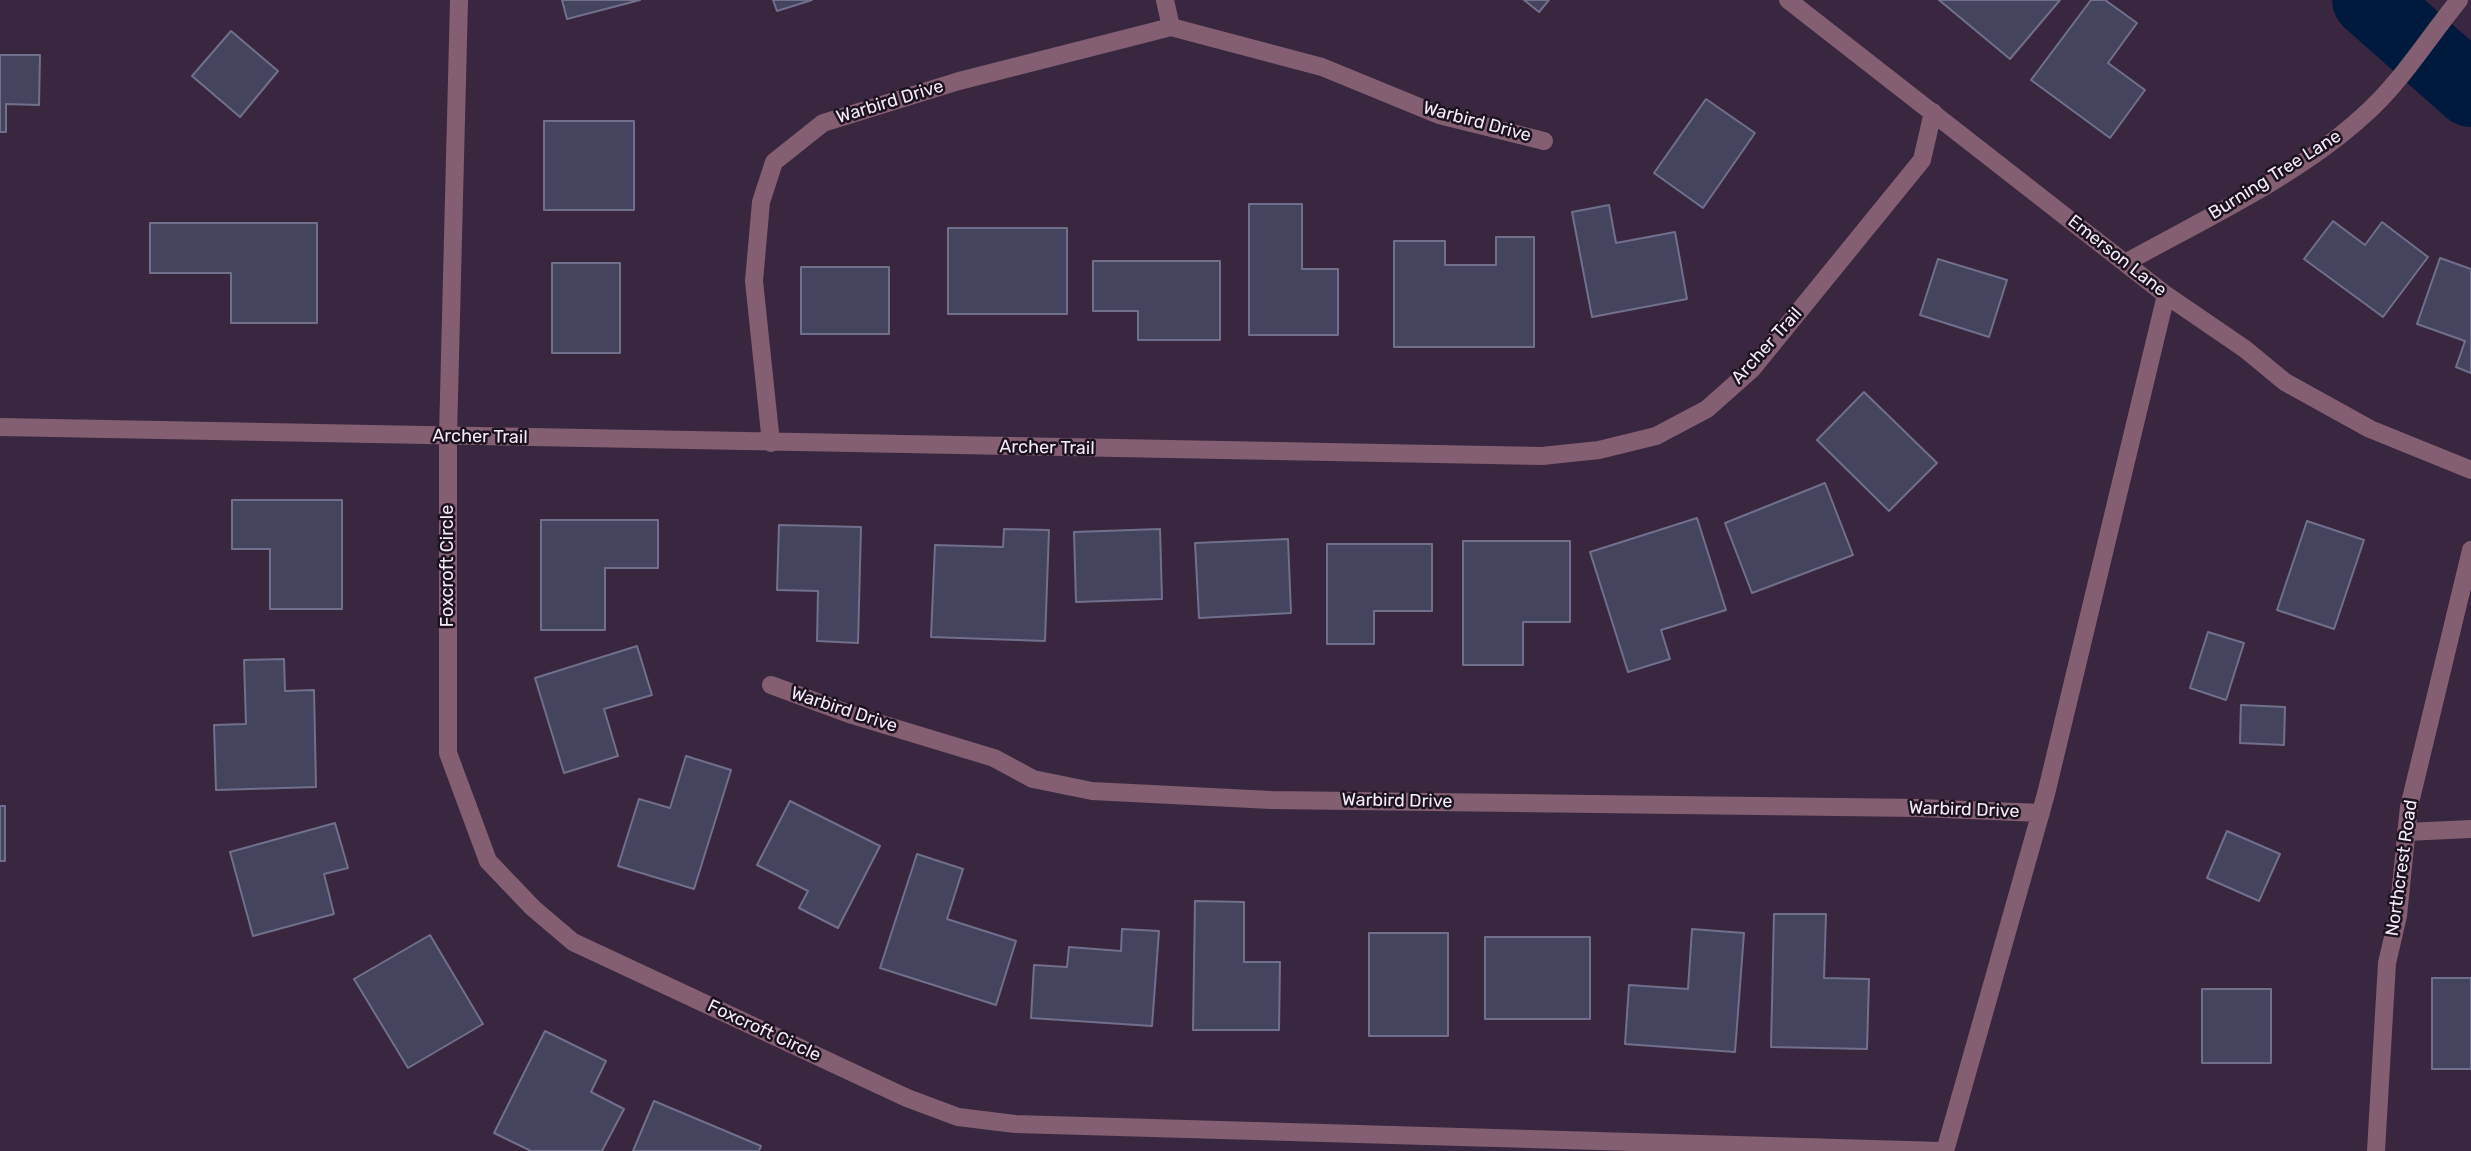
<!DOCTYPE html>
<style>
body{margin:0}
canvas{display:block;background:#38273e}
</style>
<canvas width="2471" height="1151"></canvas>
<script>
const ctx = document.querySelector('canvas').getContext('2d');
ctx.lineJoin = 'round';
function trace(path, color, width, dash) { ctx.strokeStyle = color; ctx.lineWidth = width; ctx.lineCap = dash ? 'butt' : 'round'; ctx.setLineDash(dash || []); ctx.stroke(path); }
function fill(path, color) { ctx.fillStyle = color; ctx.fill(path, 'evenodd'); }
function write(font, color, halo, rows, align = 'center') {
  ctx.font = font + ' Rubik,sans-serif'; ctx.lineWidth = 5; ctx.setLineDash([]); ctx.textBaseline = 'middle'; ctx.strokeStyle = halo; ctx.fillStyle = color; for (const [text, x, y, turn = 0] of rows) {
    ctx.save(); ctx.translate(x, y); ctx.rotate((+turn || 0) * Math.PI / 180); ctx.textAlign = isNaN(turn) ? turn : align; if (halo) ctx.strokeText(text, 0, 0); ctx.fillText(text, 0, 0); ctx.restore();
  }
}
trace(new Path2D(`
 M 2369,0 L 2471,90`), '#001a3d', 74);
const building = new Path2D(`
 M 562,0 L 640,0 L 567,19 Z
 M 773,0 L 812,0 L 777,11 Z
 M 1524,0 L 1549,0 L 1539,12 Z
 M 1939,0 L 2060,0 L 2010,59 Z
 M 2091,0 L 2105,0 L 2137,23 L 2108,63 L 2145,90 L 2110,138 L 2031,80 Z
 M 231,31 L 278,71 L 240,117 L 192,76 Z
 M 0,55 L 40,55 L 39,105 L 6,104 L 6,132 L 0,132 Z
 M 1706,99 L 1755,133 L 1703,208 L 1654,173 Z
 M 544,121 L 634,121 L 634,210 L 544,210 Z
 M 1249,204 L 1302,204 L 1302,269 L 1338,269 L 1338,335 L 1249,335 Z
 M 1609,205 L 1616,243 L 1675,232 L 1687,299 L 1592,317 L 1572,212 Z
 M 2333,221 L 2365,245 L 2382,222 L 2428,257 L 2383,317 L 2304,259 Z
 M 150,223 L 317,223 L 317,323 L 231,323 L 231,273 L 150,273 Z
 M 948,228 L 1067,228 L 1067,314 L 948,314 Z
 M 1496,237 L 1534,237 L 1534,347 L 1394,347 L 1394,241 L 1445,241 L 1445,265 L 1496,265 Z
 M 2440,258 L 2471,269 L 2471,373 L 2456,367 L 2465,341 L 2417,324 Z
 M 1938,259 L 2007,280 L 1989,337 L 1920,315 Z
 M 1093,261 L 1220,261 L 1220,340 L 1138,340 L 1138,311 L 1093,311 Z
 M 552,263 L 620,263 L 620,353 L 552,353 Z
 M 801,267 L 889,267 L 889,334 L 801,334 Z
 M 1864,392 L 1937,463 L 1889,511 L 1817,440 Z
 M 1825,483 L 1853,555 L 1752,593 L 1725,523 Z
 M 232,500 L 342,500 L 342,609 L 270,609 L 270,549 L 232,549 Z
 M 1697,518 L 1726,610 L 1661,630 L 1670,659 L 1628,672 L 1590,552 Z
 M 541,520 L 658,520 L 658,568 L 605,568 L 605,630 L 541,630 Z
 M 2307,521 L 2364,540 L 2334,629 L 2277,610 Z
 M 779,525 L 861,527 L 858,643 L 817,641 L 818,591 L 777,590 Z
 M 1004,529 L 1049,530 L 1045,641 L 931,637 L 935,545 L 1003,547 Z
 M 1160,529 L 1162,599 L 1076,602 L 1074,532 Z
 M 1288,539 L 1291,613 L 1199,618 L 1195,543 Z
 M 1463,541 L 1570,541 L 1570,622 L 1523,622 L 1523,665 L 1463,665 Z
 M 1327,544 L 1432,544 L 1432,611 L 1374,611 L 1374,644 L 1327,644 Z
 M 2208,632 L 2244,643 L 2226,700 L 2190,688 Z
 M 637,646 L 652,695 L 604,709 L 618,756 L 564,773 L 535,678 Z
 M 284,659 L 285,691 L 314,690 L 316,787 L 216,790 L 214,725 L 246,724 L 244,660 Z
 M 2241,705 L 2285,707 L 2284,745 L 2240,743 Z
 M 686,756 L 731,770 L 694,889 L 618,866 L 639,799 L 670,808 Z
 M 790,801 L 880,846 L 838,928 L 799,908 L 808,891 L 757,865 Z
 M 0,806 L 5,806 L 5,861 L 0,861 Z
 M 335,823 L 348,868 L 324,874 L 334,914 L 253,936 L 230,852 Z
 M 2227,831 L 2280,854 L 2259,901 L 2207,878 Z
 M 917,854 L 963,869 L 947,919 L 1016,941 L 996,1005 L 880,968 Z
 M 1195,901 L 1244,902 L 1244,962 L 1280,962 L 1279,1030 L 1193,1030 Z
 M 1774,914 L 1826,914 L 1824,978 L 1869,979 L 1867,1049 L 1771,1047 Z
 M 1122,929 L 1159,931 L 1152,1026 L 1031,1018 L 1034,965 L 1067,967 L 1069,947 L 1121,951 Z
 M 1692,929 L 1744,933 L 1735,1052 L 1625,1044 L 1629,985 L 1688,989 Z
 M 1369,933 L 1448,933 L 1448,1036 L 1369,1036 Z
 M 430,935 L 483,1024 L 408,1068 L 354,979 Z
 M 1485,937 L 1590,937 L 1590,1019 L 1485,1019 Z
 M 2432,978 L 2471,978 L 2471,1069 L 2432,1069 Z
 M 2202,989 L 2271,989 L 2271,1063 L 2202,1063 Z
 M 545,1031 L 606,1061 L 591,1092 L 624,1109 L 602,1151 L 531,1151 L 494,1133 Z
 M 654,1101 L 761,1146 L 759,1151 L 633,1151 Z`);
fill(building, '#45445f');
trace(building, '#706f8d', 2);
trace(new Path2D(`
 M 2406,832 L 2471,829`), '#845e71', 18);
trace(new Path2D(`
 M 459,0 L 448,436 L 448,753 L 488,861 L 533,908 L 573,942 L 907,1098 L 958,1117 L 1015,1124 L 1941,1151
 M 1165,0 L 1171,27
 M 1788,0 L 2166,295 L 2245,349 L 2285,382 L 2370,429 L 2471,470
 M 2125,263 C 2202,220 2299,175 2363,116 C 2400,84 2428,38 2459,0
 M 0,427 L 1542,456 L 1599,450 L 1656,436 L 1707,409 L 1752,369 L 1922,160 L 1933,112
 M 771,443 L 754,281 L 761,202 L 774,162 L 823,123 L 959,81 L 1171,27 L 1322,67 L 1439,115 L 1544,141
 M 771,685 L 852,715 L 994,758 L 1033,779 L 1092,791 L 1271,800 L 1919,808 L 2041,813
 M 1945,1151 L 2046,794 L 2166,295
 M 2376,1151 L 2387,963 L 2398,916 L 2409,807 L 2471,550`), '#845e71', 18);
write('18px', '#f5eaf9', '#1b131e', [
 ["Warbird Drive",890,102,-17],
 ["Warbird Drive",1477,122,15],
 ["Burning Tree Lane",2275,175,-32],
 ["Emerson Lane",2117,256,38],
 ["Archer Trail",1767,346,-48],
 ["Archer Trail",480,437,1],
 ["Archer Trail",1047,448,1],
 ["Foxcroft Circle",448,566,-90],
 ["Warbird Drive",844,710,18],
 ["Warbird Drive",1397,801,1],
 ["Warbird Drive",1964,810,2],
 ["Northcrest Road",2402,868,-82],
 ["Foxcroft Circle",764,1031,25]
]);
</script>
